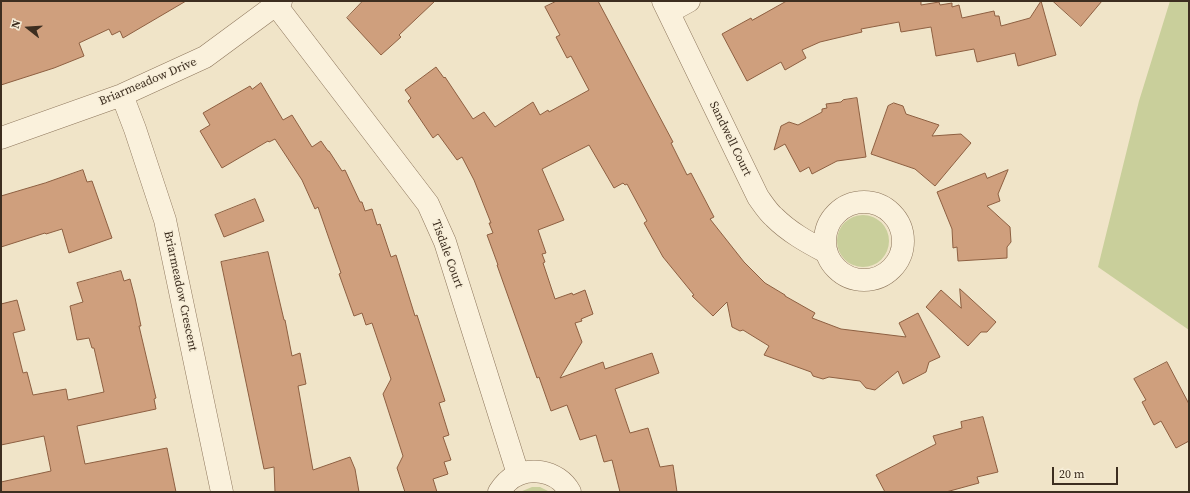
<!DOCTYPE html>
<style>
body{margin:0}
#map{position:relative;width:1190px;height:493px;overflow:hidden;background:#f0e4c8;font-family:"Source Serif 4",serif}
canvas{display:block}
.frame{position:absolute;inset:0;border:2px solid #3d2e20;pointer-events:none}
.north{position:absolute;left:8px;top:8px;width:40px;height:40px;-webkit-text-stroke:3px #f7eed8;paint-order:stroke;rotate:287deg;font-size:11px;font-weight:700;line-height:16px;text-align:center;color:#3d2e20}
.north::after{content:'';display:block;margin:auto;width:14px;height:18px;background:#3d2e20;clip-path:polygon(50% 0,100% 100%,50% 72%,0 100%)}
.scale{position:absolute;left:1052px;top:467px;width:66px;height:18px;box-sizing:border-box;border:2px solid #3d2e20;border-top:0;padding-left:5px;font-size:12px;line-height:14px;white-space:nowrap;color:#3d2e20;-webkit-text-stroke:3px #f7eed8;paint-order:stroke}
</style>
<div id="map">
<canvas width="1190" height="493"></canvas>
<div class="frame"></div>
<div class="north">N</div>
<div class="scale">20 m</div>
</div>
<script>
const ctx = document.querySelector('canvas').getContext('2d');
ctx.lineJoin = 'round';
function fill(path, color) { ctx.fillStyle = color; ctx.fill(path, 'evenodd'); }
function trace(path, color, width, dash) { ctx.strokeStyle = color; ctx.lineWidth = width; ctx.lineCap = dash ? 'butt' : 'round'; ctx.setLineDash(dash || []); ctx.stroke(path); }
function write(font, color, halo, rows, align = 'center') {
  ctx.font = font + ' "Source Serif 4",serif'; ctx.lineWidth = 3; ctx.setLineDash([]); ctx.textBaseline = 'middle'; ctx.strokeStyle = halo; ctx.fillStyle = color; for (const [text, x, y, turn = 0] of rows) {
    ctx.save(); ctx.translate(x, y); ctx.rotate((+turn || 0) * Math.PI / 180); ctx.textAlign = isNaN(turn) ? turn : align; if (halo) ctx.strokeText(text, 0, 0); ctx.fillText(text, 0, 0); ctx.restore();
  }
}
fill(new Path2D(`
 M 1170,1 L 1189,1 L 1189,330 L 1098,267 L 1139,101 Z
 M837 241a26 26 0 1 1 52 0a26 26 0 1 1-52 0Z
 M 532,487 L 540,487 L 550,492 L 520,492 Z`), '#c9cf9b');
const building = new Path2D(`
 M 1,1 L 186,1 L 123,38 L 120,31 L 112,35 L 109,29 L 79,43 L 84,56 L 54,68 L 1,85 Z
 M 363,1 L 435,1 L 399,35 L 401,37 L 381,55 L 347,18 Z
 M 557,1 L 598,1 L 673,142 L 671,143 L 687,175 L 691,173 L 714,217 L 710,219 L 744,262 L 765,283 L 785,295 L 785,296 L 815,313 L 812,318 L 841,329 L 906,337 L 899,323 L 918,313 L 940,357 L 929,362 L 926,372 L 903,384 L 898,371 L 875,390 L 866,388 L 860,381 L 829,377 L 823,379 L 813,376 L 811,372 L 764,355 L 769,346 L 743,330 L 740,331 L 732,327 L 727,302 L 713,316 L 692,296 L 694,295 L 663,257 L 644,223 L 647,221 L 627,184 L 625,185 L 623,183 L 614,188 L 589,145 L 542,169 L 564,220 L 538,230 L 546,253 L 542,254 L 545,262 L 543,263 L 555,299 L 572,293 L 573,295 L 585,290 L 593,314 L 581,319 L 582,321 L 575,323 L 582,342 L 560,378 L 603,362 L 605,369 L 652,353 L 659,373 L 615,389 L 630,433 L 648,428 L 660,467 L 673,465 L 677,492 L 620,492 L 612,460 L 604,462 L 596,435 L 580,440 L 567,405 L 551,411 L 539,377 L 537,378 L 497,265 L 498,265 L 487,235 L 493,233 L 489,223 L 491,223 L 474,180 L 462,157 L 457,160 L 438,134 L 433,138 L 408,101 L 411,98 L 405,90 L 436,67 L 444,78 L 445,77 L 473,119 L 484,112 L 495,127 L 533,102 L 540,115 L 548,110 L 549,112 L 589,90 L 571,56 L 567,58 L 556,37 L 560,35 L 545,7 Z
 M 787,1 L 921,1 L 921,5 L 939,2 L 940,5 L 952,3 L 952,7 L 959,5 L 962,18 L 994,11 L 995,16 L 999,16 L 1001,26 L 1030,18 L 1041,1 L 1056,55 L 1018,66 L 1015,53 L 977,62 L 974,49 L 936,56 L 931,27 L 901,32 L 899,22 L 861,29 L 862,32 L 820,42 L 802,50 L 806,58 L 785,70 L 781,62 L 747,81 L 722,34 L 751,18 L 752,20 Z
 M 1053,1 L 1102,1 L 1081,26 Z
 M 261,83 L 283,120 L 292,115 L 312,147 L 321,141 L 328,151 L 329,151 L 342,171 L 345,170 L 360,202 L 362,202 L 365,211 L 372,209 L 377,225 L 380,224 L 391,257 L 396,255 L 415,316 L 417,315 L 445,401 L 439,403 L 449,435 L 443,437 L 451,460 L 444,462 L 448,474 L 433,479 L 437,492 L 405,492 L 397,468 L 403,456 L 383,394 L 391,379 L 372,323 L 366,325 L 362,313 L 354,316 L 339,274 L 341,273 L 318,207 L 315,209 L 302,180 L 275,139 L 269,142 L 268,141 L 222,168 L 200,131 L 210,125 L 203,113 L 250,86 L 252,89 Z
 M 857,98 L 866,157 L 837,161 L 812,174 L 809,167 L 800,172 L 785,144 L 774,150 L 781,126 L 789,122 L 798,125 L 822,112 L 822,109 L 827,108 L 826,104 L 841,102 L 843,100 Z
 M 894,103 L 903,106 L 906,114 L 939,125 L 932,136 L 961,134 L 971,143 L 935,186 L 915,169 L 871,154 L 888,106 Z
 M 83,170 L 87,182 L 92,181 L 112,238 L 69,253 L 62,229 L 46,234 L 45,233 L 1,247 L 1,196 L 45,183 Z
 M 1008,170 L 998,194 L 1000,201 L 987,206 L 1010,227 L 1011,242 L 1007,247 L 1007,258 L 958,261 L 957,247 L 953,248 L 952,229 L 937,192 L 985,173 L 987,178 Z
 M 255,199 L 264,221 L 224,237 L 215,215 Z
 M 268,252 L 284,320 L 285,320 L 292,356 L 300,353 L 306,384 L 298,386 L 313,470 L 350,457 L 355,469 L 359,492 L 275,492 L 274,467 L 264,469 L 221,262 Z
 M 121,271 L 124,281 L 130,279 L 135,298 L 141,326 L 139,326 L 156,398 L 154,399 L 156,409 L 77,426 L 85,464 L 167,448 L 176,492 L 1,492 L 1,482 L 51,471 L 44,436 L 1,445 L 1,304 L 17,300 L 25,330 L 13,333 L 23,373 L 27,372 L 33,395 L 66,389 L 68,400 L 104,392 L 94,348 L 92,348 L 89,338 L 77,340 L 70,306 L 83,302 L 77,283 Z
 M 960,289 L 996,322 L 987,332 L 981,332 L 968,346 L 926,307 L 941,290 L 961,308 Z
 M 1167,362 L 1189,404 L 1189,441 L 1176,448 L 1161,421 L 1154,425 L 1142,402 L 1146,400 L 1134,379 Z
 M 983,417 L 998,472 L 977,477 L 979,483 L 946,492 L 885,492 L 876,475 L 936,444 L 933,436 L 962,428 L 961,422 Z`);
fill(building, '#cf9f7d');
trace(building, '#8d5f41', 1);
const minor = new Path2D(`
 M 663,1 L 758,197 C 763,204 768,212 774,217 C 789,232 807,242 826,252
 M 276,5 L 428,204 L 445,242 L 518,474
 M 669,12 L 689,1
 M 122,95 L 135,129 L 165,220 L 222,492
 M 1,138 L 122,95 L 205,57 L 281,1
 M825 241a39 39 0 1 1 78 0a39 39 0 1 1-78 0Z
 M 499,492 C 501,489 504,485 507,482 C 526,464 558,470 570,492`);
trace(minor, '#8d765c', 23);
trace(minor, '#faf1dc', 22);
write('12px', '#3d2e20', '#f7eed8', [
 ["Briarmeadow Drive",148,82,-23],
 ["Sandwell Court",730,139,64],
 ["Tisdale Court",447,254,70],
 ["Briarmeadow Crescent",180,291,78]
]);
</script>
